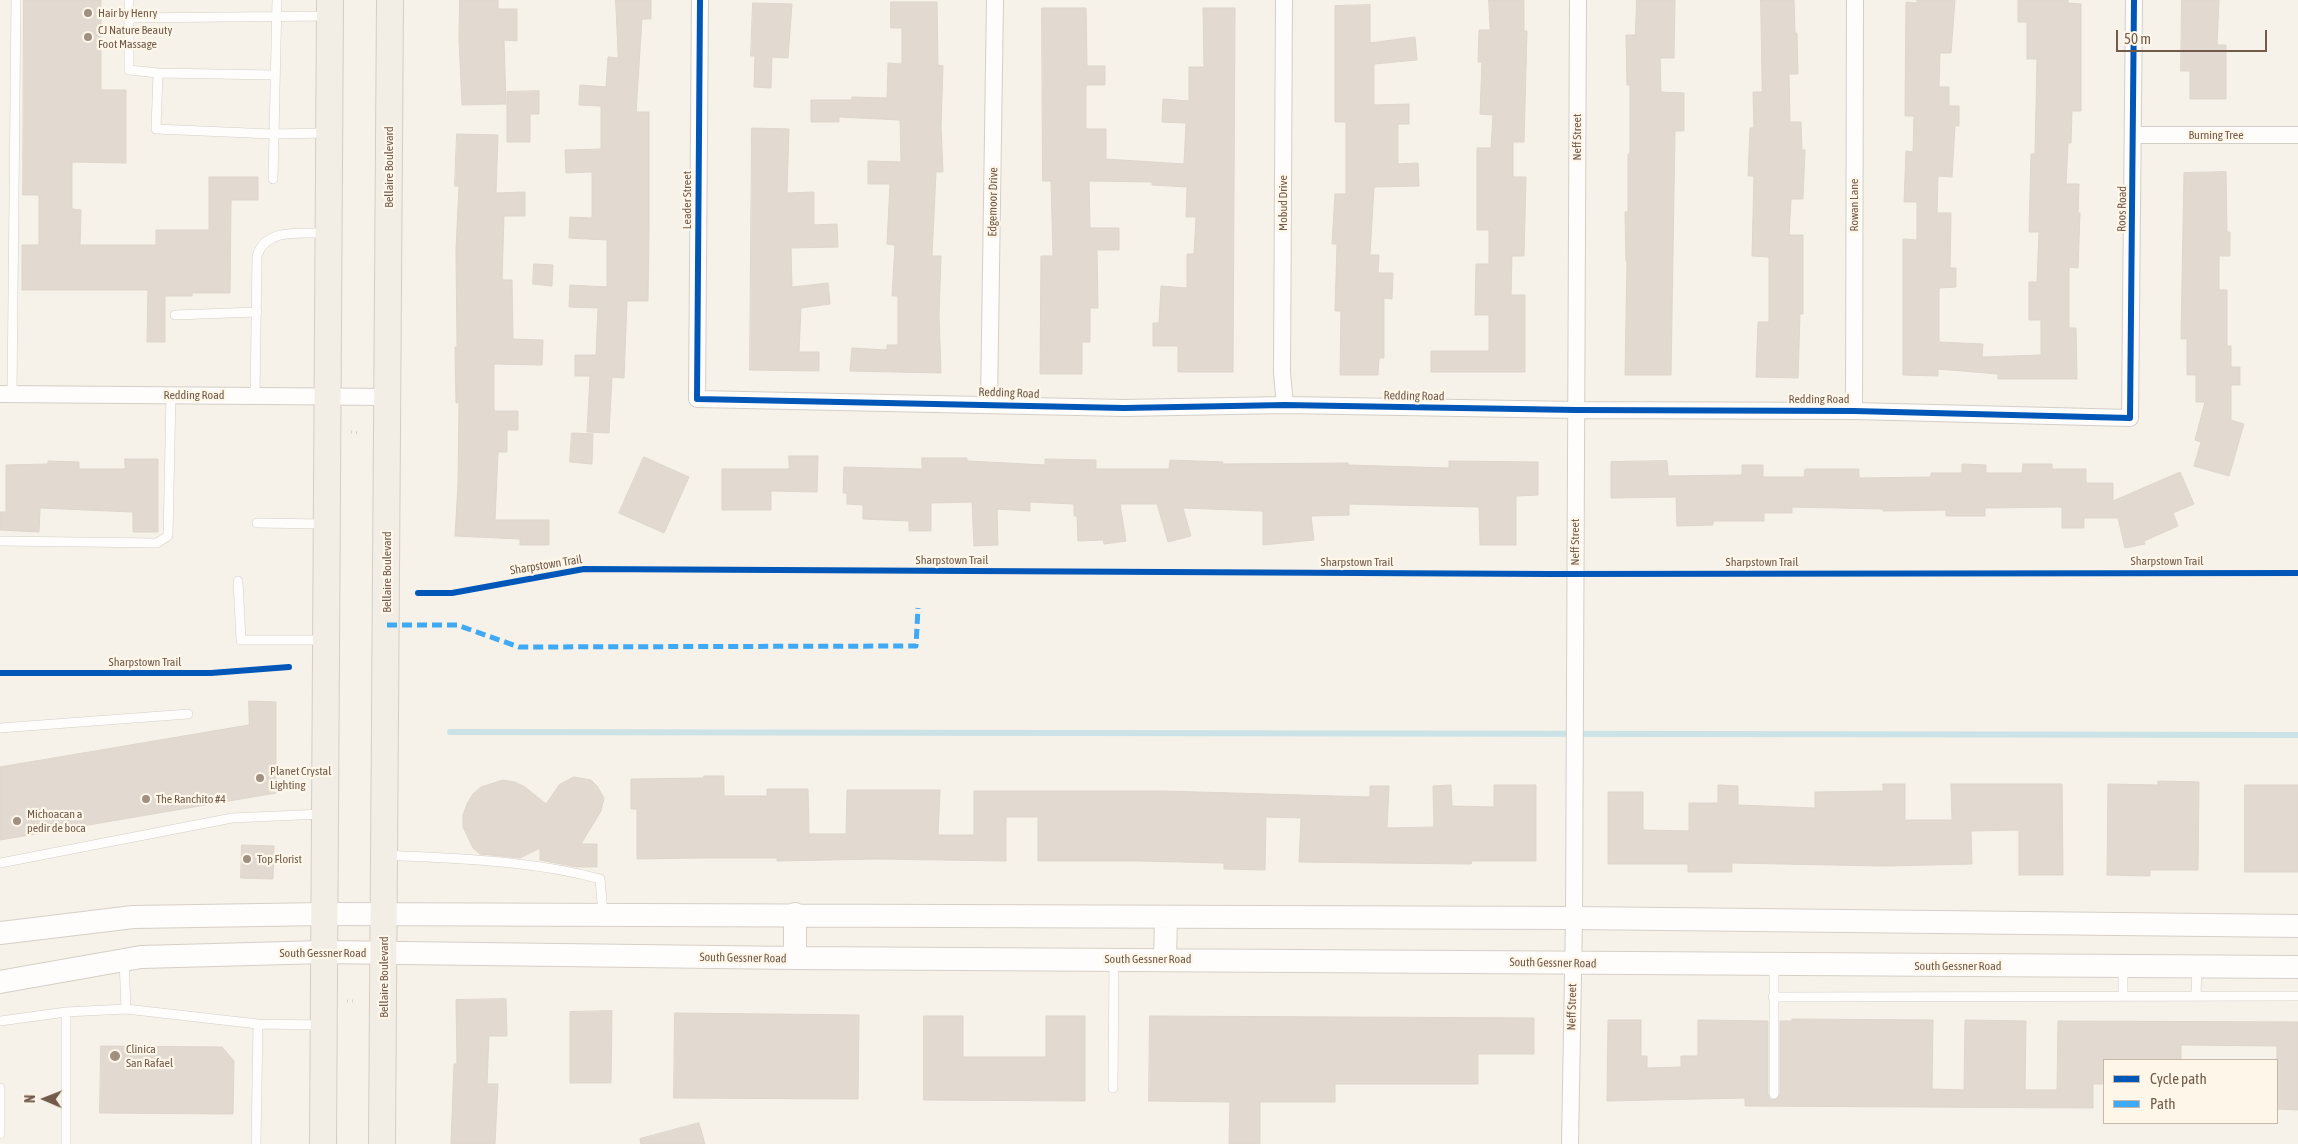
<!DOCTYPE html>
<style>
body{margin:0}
#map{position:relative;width:2298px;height:1144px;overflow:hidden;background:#f6f2e9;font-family:"Asap Condensed",sans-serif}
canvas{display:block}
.legend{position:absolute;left:2103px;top:1059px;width:175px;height:65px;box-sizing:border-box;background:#fef7e9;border:1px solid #c6b9aa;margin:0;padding:6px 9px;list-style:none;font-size:15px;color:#725b4b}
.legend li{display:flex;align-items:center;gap:10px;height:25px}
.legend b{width:25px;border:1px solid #c6b9aa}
.north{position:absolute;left:20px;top:1074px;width:50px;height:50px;-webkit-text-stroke:4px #fef7e9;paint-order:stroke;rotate:271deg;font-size:14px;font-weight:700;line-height:20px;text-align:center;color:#725b4b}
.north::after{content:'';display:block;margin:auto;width:18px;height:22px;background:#725b4b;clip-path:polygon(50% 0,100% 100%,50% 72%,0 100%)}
.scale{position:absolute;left:2116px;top:30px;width:151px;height:22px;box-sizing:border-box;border:2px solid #725b4b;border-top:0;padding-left:6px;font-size:15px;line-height:18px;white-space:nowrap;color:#725b4b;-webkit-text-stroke:4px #fef7e9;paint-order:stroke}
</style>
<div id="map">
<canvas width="2298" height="1144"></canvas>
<ul class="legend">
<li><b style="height:6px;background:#0057b8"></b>Cycle path</li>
<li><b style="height:6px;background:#3fa9f5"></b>Path</li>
</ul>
<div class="north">N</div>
<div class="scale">50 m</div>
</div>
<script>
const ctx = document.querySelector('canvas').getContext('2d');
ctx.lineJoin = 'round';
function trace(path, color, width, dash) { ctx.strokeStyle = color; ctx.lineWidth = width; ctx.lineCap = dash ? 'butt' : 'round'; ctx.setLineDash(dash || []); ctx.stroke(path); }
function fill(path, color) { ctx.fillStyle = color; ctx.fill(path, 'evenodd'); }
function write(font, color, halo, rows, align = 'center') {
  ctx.font = font + ' "Asap Condensed",sans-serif'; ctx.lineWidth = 4.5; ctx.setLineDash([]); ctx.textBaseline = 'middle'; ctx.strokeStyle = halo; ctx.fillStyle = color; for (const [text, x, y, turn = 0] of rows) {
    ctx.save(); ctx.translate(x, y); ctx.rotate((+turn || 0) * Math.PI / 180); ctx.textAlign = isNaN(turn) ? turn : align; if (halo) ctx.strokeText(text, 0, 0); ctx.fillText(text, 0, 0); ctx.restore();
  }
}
trace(new Path2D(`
 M 450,732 L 2298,735`), '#cbe2e6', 6);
const building = new Path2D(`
 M 24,0 L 101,0 L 101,90 L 126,90 L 126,163 L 72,162 L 72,209 L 81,210 L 80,245 L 156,245 L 156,230 L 209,230 L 209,177 L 258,177 L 258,200 L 231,200 L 230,293 L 192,293 L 192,296 L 165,296 L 165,342 L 147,342 L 148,290 L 22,290 L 22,245 L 39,245 L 39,195 L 23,195 Z
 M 460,0 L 498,0 L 498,9 L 517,9 L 517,41 L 504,40 L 506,104 L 462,105 L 459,39 Z
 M 616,0 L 651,0 L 651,19 L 642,19 L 636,112 L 649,112 L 649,230 L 648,301 L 627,301 L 624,378 L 612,377 L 609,433 L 587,432 L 590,376 L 575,376 L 575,355 L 596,355 L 598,308 L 569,307 L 570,285 L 607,287 L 607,240 L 569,238 L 570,217 L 592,218 L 592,172 L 566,173 L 565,150 L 601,149 L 601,106 L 579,105 L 580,85 L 606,87 L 608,57 L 618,58 Z
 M 1489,0 L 1524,0 L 1524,31 L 1527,31 L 1524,142 L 1513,142 L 1513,177 L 1526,177 L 1524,256 L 1512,256 L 1511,295 L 1525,295 L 1525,372 L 1431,372 L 1431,351 L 1489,351 L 1489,315 L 1475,315 L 1476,264 L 1489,264 L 1489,230 L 1477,230 L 1477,148 L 1491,148 L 1493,115 L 1480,114 L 1482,62 L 1478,62 L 1479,30 L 1490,30 Z
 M 1637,0 L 1675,0 L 1674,58 L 1660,58 L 1661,92 L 1684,93 L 1684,131 L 1675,131 L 1671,375 L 1625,375 L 1627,261 L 1626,261 L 1625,212 L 1628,212 L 1628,154 L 1630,154 L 1630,85 L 1627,85 L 1626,35 L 1635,35 Z
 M 1761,0 L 1794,0 L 1795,33 L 1797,33 L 1798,74 L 1789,74 L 1790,122 L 1801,122 L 1802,150 L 1805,150 L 1803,199 L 1791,199 L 1789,235 L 1803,235 L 1803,314 L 1800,314 L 1798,378 L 1756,377 L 1758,322 L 1769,322 L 1769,257 L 1752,256 L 1754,176 L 1748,176 L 1750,128 L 1754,128 L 1753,92 L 1762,92 Z
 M 1917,0 L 1955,0 L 1951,53 L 1940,53 L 1939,87 L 1949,87 L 1949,106 L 1959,106 L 1959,126 L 1955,126 L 1952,177 L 1938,176 L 1937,213 L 1951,213 L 1950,268 L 1956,268 L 1956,287 L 1939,288 L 1939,342 L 1983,344 L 1982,357 L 2041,355 L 2041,320 L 2029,320 L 2029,282 L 2037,282 L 2039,232 L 2029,232 L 2031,154 L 2035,154 L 2037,59 L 2027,59 L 2027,22 L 2018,22 L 2018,0 L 2068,0 L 2068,3 L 2081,4 L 2081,111 L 2072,111 L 2071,143 L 2068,143 L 2066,184 L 2079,184 L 2078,213 L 2080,213 L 2078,268 L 2069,267 L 2069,328 L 2076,328 L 2077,379 L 1998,379 L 1998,374 L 1938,369 L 1938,376 L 1903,375 L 1903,239 L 1917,240 L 1917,202 L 1904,202 L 1906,151 L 1913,152 L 1914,116 L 1905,116 L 1906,2 L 1917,3 Z
 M 2182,0 L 2219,0 L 2217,45 L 2226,45 L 2226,99 L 2190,99 L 2190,71 L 2181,71 Z
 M 891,2 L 937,2 L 938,65 L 943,66 L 941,126 L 943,172 L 936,172 L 932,256 L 941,256 L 939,315 L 941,373 L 850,371 L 852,348 L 887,350 L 887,345 L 898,345 L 898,296 L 892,296 L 895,245 L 887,244 L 890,184 L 868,184 L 868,161 L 901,162 L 900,120 L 839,117 L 839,122 L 811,122 L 811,100 L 852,100 L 852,97 L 887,98 L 888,63 L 902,64 L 902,28 L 891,28 Z
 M 753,3 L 792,4 L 788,58 L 772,57 L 771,88 L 754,87 L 755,56 L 751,56 Z
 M 1370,5 L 1370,43 L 1415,37 L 1417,60 L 1374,64 L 1374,105 L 1409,104 L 1409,124 L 1398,124 L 1398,164 L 1418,163 L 1419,186 L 1374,187 L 1370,255 L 1379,255 L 1378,273 L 1393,273 L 1392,299 L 1384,298 L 1384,358 L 1379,358 L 1378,375 L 1340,375 L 1341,311 L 1335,311 L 1337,244 L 1332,244 L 1335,194 L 1346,194 L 1346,122 L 1335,122 L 1335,6 Z
 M 1042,8 L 1086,8 L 1087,66 L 1105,66 L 1105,85 L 1086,85 L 1086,129 L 1106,129 L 1106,159 L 1184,164 L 1186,123 L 1162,122 L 1163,99 L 1189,101 L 1189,67 L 1204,67 L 1203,8 L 1235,8 L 1233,372 L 1178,372 L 1178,346 L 1153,346 L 1153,323 L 1159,323 L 1161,286 L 1187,288 L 1187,254 L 1194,254 L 1196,217 L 1186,217 L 1187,187 L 1152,185 L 1152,182 L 1089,181 L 1090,228 L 1119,228 L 1119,250 L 1097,250 L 1098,308 L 1090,308 L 1090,342 L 1082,342 L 1082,374 L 1040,374 L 1041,256 L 1053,256 L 1051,181 L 1043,181 Z
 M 539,91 L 539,114 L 530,114 L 530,142 L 507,142 L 507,92 Z
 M 752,128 L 789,129 L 787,193 L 814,192 L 814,225 L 837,224 L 838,247 L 791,248 L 792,287 L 828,283 L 830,304 L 801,308 L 799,352 L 819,352 L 819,371 L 750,370 Z
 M 457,134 L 498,135 L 496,193 L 525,192 L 525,216 L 504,216 L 502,280 L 512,280 L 513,339 L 543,340 L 542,365 L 494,364 L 494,411 L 518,411 L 518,430 L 507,430 L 507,452 L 498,452 L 495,520 L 549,520 L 549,545 L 520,545 L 520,539 L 455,536 L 458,484 L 459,403 L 456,403 L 455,347 L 457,347 L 456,250 L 459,186 L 455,186 Z
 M 2226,172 L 2227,232 L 2230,232 L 2230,256 L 2219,256 L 2219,290 L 2227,290 L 2227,346 L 2231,346 L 2231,367 L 2240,367 L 2240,385 L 2231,385 L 2231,420 L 2244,424 L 2229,476 L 2194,466 L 2201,442 L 2195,440 L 2205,402 L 2196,402 L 2196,375 L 2187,375 L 2187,339 L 2181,339 L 2184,173 Z
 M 534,264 L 553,265 L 552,286 L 533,284 Z
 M 572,433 L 593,434 L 592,464 L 570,462 Z
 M 789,456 L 818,456 L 817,492 L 771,491 L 771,510 L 722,510 L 722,469 L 789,469 Z
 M 644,457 L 689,477 L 664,533 L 619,513 Z
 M 922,458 L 967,458 L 967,461 L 1045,465 L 1045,459 L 1096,460 L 1096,469 L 1169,469 L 1170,460 L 1223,462 L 1222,464 L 1348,463 L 1348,465 L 1449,468 L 1449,461 L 1538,462 L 1538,495 L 1516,496 L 1516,545 L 1480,545 L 1479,507 L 1349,504 L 1349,515 L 1311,516 L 1314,540 L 1263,545 L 1263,511 L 1183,508 L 1191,536 L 1168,542 L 1157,504 L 1120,504 L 1126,541 L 1104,544 L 1103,540 L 1078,541 L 1077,516 L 1074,516 L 1074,504 L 1030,502 L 1030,511 L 997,509 L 998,545 L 974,546 L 972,502 L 931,503 L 931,531 L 909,531 L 909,521 L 863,519 L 863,505 L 847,504 L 847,493 L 843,493 L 844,467 L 922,469 Z
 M 125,459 L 158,459 L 158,532 L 133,532 L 133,512 L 40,508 L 39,532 L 0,530 L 0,512 L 6,512 L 6,465 L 48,464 L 48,461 L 79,462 L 79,469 L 125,469 Z
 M 1667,461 L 1668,476 L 1742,475 L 1742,465 L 1763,465 L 1763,477 L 1804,477 L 1805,469 L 1859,469 L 1859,478 L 1931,477 L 1931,473 L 1962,473 L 1962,464 L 1986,465 L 1986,473 L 2022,473 L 2023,464 L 2052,464 L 2052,469 L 2086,469 L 2086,483 L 2113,483 L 2113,501 L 2180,472 L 2194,504 L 2173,513 L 2178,526 L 2144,541 L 2145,544 L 2125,548 L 2118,518 L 2084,518 L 2084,528 L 2062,528 L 2062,507 L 1985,508 L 1985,516 L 1946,516 L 1946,510 L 1883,511 L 1883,509 L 1792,507 L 1792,513 L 1764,513 L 1764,521 L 1713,521 L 1713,525 L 1677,526 L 1676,497 L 1611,498 L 1611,462 Z
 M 249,701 L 276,702 L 276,793 L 0,840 L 0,767 L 249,725 Z
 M 704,776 L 724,776 L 724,796 L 767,796 L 767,789 L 808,789 L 809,834 L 846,834 L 847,790 L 940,790 L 938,835 L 974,835 L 974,791 L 1163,791 L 1370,797 L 1370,786 L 1389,786 L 1387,828 L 1434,827 L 1433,786 L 1451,785 L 1452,806 L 1494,807 L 1494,785 L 1536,785 L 1536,861 L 1472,861 L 1471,864 L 1299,862 L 1301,818 L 1266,817 L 1265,870 L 1224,869 L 1224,863 L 1138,861 L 1038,861 L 1038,817 L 1006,817 L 1006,861 L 879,859 L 777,861 L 777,858 L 698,858 L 637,859 L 637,809 L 631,809 L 631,779 L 704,778 Z
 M 574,777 L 591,780 L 597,786 L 604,798 L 601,811 L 581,844 L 597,844 L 597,867 L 577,867 L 540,860 L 540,848 L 520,858 L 480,854 L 473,848 L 463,827 L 463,815 L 467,804 L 473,794 L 481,787 L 503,780 L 515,782 L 525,787 L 546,804 L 559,785 Z
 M 2158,781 L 2199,782 L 2198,870 L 2150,870 L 2150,876 L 2107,875 L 2108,784 L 2158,785 Z
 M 1883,784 L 1905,784 L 1905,820 L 1952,820 L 1951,784 L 2062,784 L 2063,875 L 2019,875 L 2019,830 L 1971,831 L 1972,864 L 1884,866 L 1732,863 L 1732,872 L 1688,872 L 1688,864 L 1608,864 L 1608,792 L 1643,792 L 1643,830 L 1689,831 L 1689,803 L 1718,803 L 1718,785 L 1738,786 L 1738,805 L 1815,808 L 1815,792 L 1883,791 Z
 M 2245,785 L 2298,785 L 2298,872 L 2245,872 Z
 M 242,845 L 274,846 L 273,879 L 241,878 Z
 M 506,999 L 507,1036 L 489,1036 L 487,1084 L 498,1084 L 495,1144 L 451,1144 L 454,1064 L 457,1064 L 456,1000 Z
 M 612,1011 L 611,1083 L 570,1083 L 570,1012 Z
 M 675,1013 L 859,1015 L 858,1099 L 674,1098 Z
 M 924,1016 L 963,1016 L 963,1057 L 1046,1057 L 1046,1016 L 1085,1016 L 1085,1101 L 924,1100 Z
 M 1150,1016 L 1534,1018 L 1534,1054 L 1478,1054 L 1478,1084 L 1335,1084 L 1335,1102 L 1260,1102 L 1260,1144 L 1229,1144 L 1230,1102 L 1149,1101 Z
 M 1792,1019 L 1933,1020 L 1932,1089 L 1964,1090 L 1965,1020 L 2026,1021 L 2025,1090 L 2057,1090 L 2058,1021 L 2298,1022 L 2298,1110 L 2277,1109 L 2277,1046 L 2181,1045 L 2181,1060 L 2104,1060 L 2104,1084 L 2093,1084 L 2093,1108 L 1745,1106 L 1745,1098 L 1607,1101 L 1608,1020 L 1641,1020 L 1641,1056 L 1647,1056 L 1647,1068 L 1681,1067 L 1681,1056 L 1698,1056 L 1698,1020 L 1768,1021 L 1768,1094 L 1770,1099 L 1774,1100 L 1780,1094 L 1780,1021 L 1792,1021 Z
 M 101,1046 L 222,1047 L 234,1061 L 233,1114 L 100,1113 Z
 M 699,1123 L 705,1144 L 641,1144 L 640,1139 Z`);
fill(building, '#e2dad1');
trace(building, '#ded5cc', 1);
const service = new Path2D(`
 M 129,0 L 129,70 L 158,73 L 156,129 L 272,134 L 326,133
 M 129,18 L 327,16
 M 158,73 L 274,75
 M 273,179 L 277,0
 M 175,315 L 257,312
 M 12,394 L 16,0
 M 255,396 L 257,256 C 266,227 302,234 326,233
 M 257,523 L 324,524
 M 0,541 L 157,543 L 168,536 L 171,395
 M 238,581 L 241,640 L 323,640
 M 0,728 L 188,714
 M 385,855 C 457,859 531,860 600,879 L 603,914
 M 0,863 L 232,818 L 322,814
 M 124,960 L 126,1009 L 258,1024 L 256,1144
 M 1774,965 L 1774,1094
 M 2123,995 L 2123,965
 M 2196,996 L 2197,967
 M 1773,997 L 2298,996
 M 66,1012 L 66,1144
 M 0,1021 L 66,1012 L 126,1009
 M 258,1024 L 322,1025
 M 0,1088 L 0,1134
 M 1113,1088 L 1114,959`);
const minor = new Path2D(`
 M 700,0 L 697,399 L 1124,408 L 1285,405 L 1576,410 L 1854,411 L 2130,418 L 2134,0
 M 1284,0 L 1282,373 L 1285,405
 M 2134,135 L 2298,135
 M 0,394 L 389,397
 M 989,404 L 995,0
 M 1854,411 L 1855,0
 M 1570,1144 L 1574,918 L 1578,0`);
const secondary = new Path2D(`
 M 795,914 L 795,958
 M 0,933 L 133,917 L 324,914 L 1574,918 L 2298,926
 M 1165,959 L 1166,918
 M 0,982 L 141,957 L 324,952 L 795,958 L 2298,967`);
const primary = new Path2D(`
 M 323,1144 L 330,0
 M 382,1144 L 390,0`);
trace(service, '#d4cec6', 10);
trace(minor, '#d4cec6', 18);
trace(secondary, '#d6cfc7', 24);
trace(primary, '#d5cdc5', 28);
trace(new Path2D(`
 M 351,432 L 360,433
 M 347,1001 L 357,1001`), '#d7d0ca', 3, [1, 4]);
trace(service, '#fefdfc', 9);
trace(minor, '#fefdfc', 16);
trace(secondary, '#fefdfc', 22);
trace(primary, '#f2eee5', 26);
trace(new Path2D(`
 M 387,625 L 457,625 L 519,647 L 916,646 L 918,608`), '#3fa9f5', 5, [10, 5]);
trace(new Path2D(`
 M 700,0 L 697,399 L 1124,408 L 1285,405 L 1576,410 L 1854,411 L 2130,418 L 2134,0
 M 418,593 L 452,593 L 584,569 L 1551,574 L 2298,573
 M 0,673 L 211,673 L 289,667`), '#0057b8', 6);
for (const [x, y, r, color] of [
 [88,13,5,"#a09082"],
 [88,37,5,"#a09082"],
 [260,778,5,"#a09082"],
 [146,799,5,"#a09082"],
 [17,821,5,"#a09082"],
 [247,859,5,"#a09082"],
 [115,1056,6,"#a09082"]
]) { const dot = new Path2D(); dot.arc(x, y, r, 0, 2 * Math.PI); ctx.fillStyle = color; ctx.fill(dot); trace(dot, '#fef7e9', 2); }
write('12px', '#725b4b', '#fef7e9', [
 ["Hair by Henry",98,13],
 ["CJ Nature Beauty",98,30],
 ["Foot Massage",98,44],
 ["Planet Crystal",270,771],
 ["Lighting",270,785],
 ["The Ranchito #4",156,799],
 ["Michoacan a",27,814],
 ["pedir de boca",27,828],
 ["Top Florist",257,859],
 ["Clinica",126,1049],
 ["San Rafael",126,1063]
], 'left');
write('12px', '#725b4b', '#fef7e9', [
 ["Burning Tree",2216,135],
 ["Neff Street",1577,137,-90],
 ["Bellaire Boulevard",389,167,-90],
 ["Leader Street",687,200,-90],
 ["Edgemoor Drive",993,202,-89],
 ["Mobud Drive",1283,203,-90],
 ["Rowan Lane",1854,205,-90],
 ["Roos Road",2122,209,-89],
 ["Redding Road",1009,393,2],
 ["Redding Road",194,395],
 ["Redding Road",1414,396,1],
 ["Redding Road",1819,399],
 ["Neff Street",1575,542,-90],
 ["Sharpstown Trail",952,560],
 ["Sharpstown Trail",2167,561],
 ["Sharpstown Trail",1357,562],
 ["Sharpstown Trail",1762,562],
 ["Sharpstown Trail",546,565,-9],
 ["Bellaire Boulevard",387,572,-90],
 ["Sharpstown Trail",145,662],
 ["South Gessner Road",323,953],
 ["South Gessner Road",743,958,1],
 ["South Gessner Road",1148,959],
 ["South Gessner Road",1553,963,1],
 ["South Gessner Road",1958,966],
 ["Bellaire Boulevard",384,977,-90],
 ["Neff Street",1572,1007,-89]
]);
</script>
